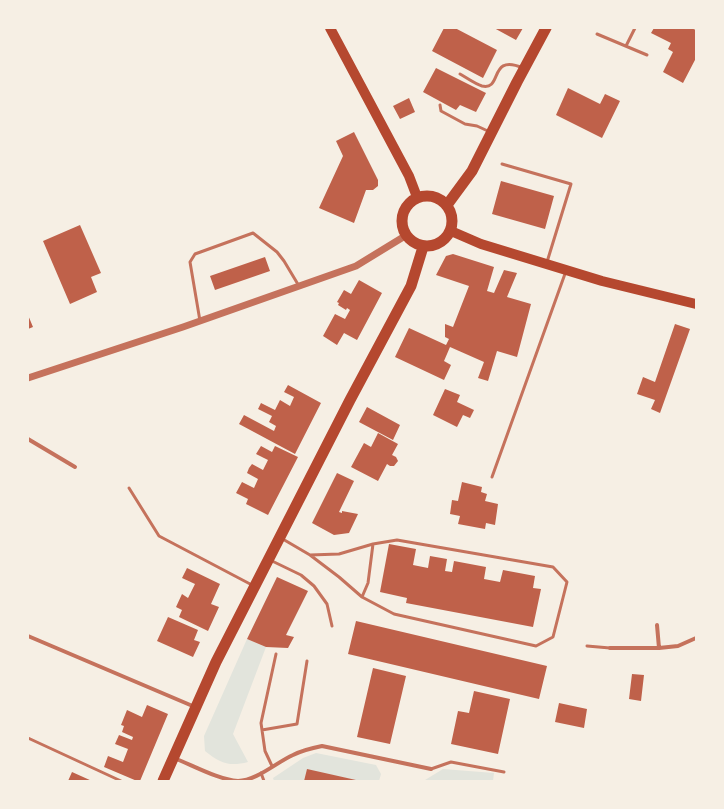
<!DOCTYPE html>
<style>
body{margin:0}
#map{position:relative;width:724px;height:809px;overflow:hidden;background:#f6efe4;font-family:Arial,sans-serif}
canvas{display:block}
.frame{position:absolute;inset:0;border:29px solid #f6efe4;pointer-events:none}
</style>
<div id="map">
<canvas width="724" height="809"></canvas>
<div class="frame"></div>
</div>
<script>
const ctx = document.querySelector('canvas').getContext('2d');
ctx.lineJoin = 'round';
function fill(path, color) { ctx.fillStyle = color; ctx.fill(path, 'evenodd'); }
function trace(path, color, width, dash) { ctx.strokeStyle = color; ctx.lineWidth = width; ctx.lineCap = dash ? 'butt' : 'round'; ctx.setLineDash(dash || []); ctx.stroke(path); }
fill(new Path2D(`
 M 247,639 L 266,647 L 233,734 L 248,762 C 229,767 220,763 205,751 L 204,736 Z
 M 316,753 L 376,765 L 381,774 L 379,781 L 359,781 L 307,770 L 304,781 L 274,781 L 273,778 L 303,758 Z
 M 443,769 L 494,773 L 493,781 L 425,781 L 425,780 Z`), '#e2e4dc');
fill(new Path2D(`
 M 444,28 L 455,28 L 497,50 L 483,78 L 432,51 Z
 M 494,28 L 523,28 L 516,40 Z
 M 654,28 L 691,28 L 696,30 L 696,58 L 683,83 L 663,72 L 673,52 L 668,49 L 671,43 L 651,33 Z
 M 436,68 L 486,93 L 476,112 L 460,105 L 456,110 L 423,92 Z
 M 568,88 L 600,104 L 605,94 L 620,101 L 602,138 L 556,115 Z
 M 409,98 L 415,112 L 400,119 L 393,106 Z
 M 354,132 L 378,180 L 378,186 L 373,190 L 366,190 L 354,223 L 319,208 L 343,156 L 336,141 Z
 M 501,181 L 554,196 L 545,229 L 492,214 Z
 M 80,225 L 101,273 L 91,277 L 97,292 L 70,304 L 43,241 Z
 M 453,254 L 494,267 L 487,291 L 494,293 L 504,270 L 517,273 L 507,297 L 531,304 L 517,357 L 497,351 L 488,381 L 478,378 L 484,362 L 450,347 L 444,361 L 451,365 L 444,380 L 395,357 L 409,328 L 446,345 L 449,339 L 445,337 L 445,324 L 453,327 L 469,286 L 436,275 L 446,256 Z
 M 265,257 L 270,271 L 215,290 L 210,276 Z
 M 359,280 L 382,293 L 357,340 L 344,333 L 337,345 L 323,336 L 335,314 L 345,319 L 350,310 L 347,308 L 346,310 L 338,305 L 339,303 L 337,302 L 344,290 L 351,294 Z
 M 28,315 L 33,327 L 28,329 Z
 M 675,324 L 690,329 L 660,413 L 651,409 L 655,400 L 637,394 L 643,377 L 655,382 Z
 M 288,385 L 321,403 L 295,454 L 239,424 L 244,415 L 274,431 L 276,426 L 269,422 L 272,416 L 258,409 L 261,403 L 275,410 L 280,400 L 290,406 L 294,397 L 284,392 Z
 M 445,389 L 460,395 L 457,402 L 474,410 L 470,418 L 463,415 L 457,427 L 433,415 Z
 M 367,407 L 400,425 L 393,440 L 359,422 Z
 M 378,433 L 398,444 L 392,455 L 396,457 L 398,461 L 394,466 L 390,466 L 387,464 L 378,481 L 351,467 L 364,443 L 371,447 Z
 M 261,446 L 272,452 L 275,446 L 298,457 L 268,515 L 246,504 L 248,499 L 236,493 L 242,482 L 254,488 L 258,479 L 247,473 L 249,468 L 252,464 L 263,470 L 268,460 L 256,454 Z
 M 337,473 L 354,481 L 339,512 L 342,513 L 342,511 L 358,514 L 349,533 L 334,535 L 312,523 Z
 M 462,482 L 482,487 L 481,492 L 487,494 L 485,501 L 498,504 L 495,525 L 486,523 L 485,529 L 458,524 L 460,516 L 450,514 L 452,500 L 458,501 Z
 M 389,544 L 416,549 L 413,565 L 428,568 L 430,556 L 447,559 L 445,571 L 452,572 L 454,561 L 486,567 L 484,579 L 500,582 L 503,570 L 535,576 L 533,588 L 541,589 L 533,627 L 406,603 L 407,598 L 380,592 Z
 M 187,568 L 220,584 L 211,604 L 219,607 L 208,631 L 179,617 L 182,610 L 176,607 L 182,594 L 188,598 L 195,584 L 182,578 Z
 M 277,577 L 308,591 L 286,635 L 294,637 L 288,648 L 266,647 L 247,639 Z
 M 168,617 L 198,630 L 194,640 L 200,642 L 193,657 L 157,641 Z
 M 356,621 L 547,666 L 539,699 L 348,654 Z
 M 373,668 L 406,676 L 390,744 L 357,737 Z
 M 632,674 L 644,675 L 641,701 L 629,699 Z
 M 474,691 L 510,699 L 498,754 L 451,744 L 458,711 L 469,713 Z
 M 559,703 L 587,709 L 584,728 L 555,722 Z
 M 147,705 L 168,714 L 140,781 L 137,781 L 104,767 L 108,756 L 123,762 L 128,749 L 115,744 L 119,735 L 132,740 L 133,737 L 122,732 L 124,726 L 121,725 L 127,710 L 142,717 Z
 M 307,769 L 356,780 L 356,781 L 304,781 Z
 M 72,772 L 92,781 L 68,781 Z`), '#bf614a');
trace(new Path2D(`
 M 597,34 L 647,55
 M 626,46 L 635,28
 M 460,74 C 467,78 475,84 482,86 C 503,91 488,53 523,68
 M 440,105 L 441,111 L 465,124 L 477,126 L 490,132
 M 502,164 L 571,184 L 547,262
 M 200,321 L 190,262 L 195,254 L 253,233 L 277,252 L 284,261 L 299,286
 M 492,477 L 566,271
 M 129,488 L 159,536 L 252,585
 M 281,538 L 310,555 L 339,577 L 362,597 L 394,614 L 536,646 L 553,637 L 567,582 L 553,567 L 397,540 L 373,544 L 339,554 L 310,555
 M 270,560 L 301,575 L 314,586 L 327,604 L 332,626
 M 362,597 L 368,583 L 373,544
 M 587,646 L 610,648
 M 262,730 L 297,724 L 307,661
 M 28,738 L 121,781
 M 272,766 L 265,751 L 261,723 L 276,654
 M 431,769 L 451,762 L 504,772
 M 261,773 L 264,781`), '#c5725c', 3);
trace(new Path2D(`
 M 28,439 L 75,467
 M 657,625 L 659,648
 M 28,636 L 195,707
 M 610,648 L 659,648 L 678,646 L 696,638
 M 174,758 C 192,765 219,780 238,781 C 256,781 277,762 293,755 C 303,750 312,748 322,746 L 431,769`), '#c5725c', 4);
trace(new Path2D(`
 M 28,378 L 183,327 L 356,266 L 405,236`), '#c5725c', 7);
trace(new Path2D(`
 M 330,28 L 409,176 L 417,197
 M 451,231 L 481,244 L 602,281 L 696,304`), '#b5482f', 10);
trace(new Path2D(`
 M402 221a25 25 0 1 1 50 0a25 25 0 1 1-50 0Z
 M 447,205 L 472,171 L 517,82 L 546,28
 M 163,781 L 216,662 L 350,400 L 411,286 L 423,247`), '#b5482f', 11);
</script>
